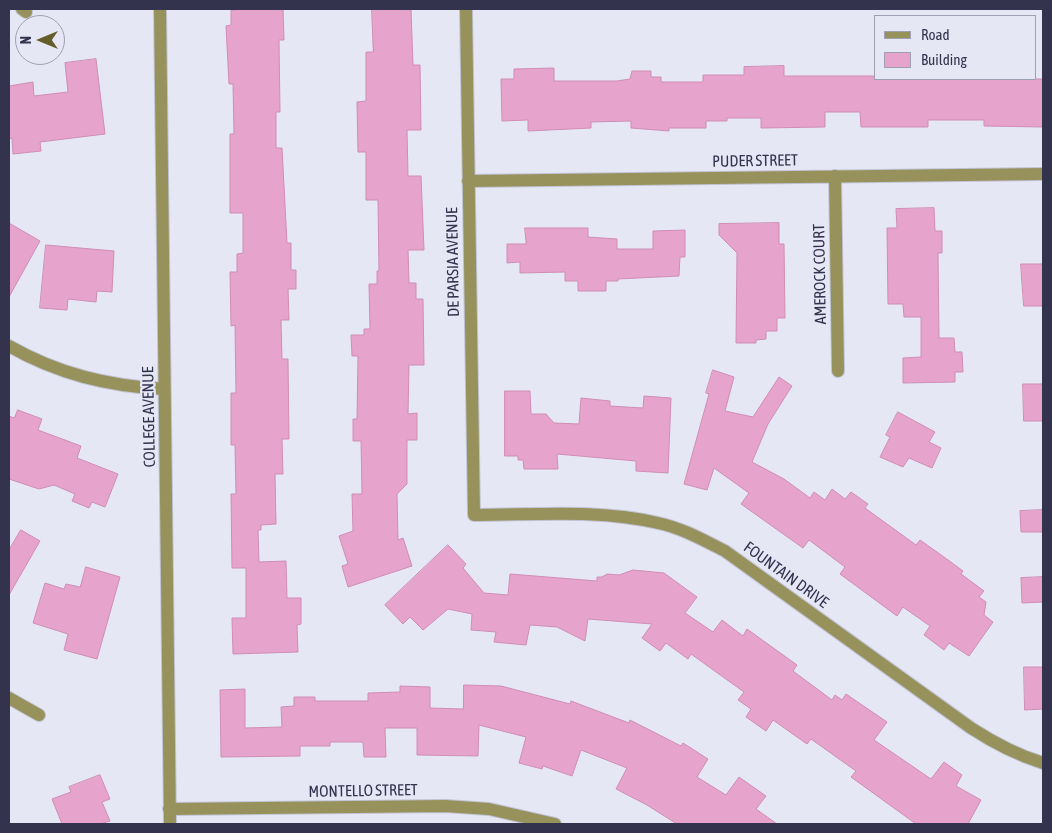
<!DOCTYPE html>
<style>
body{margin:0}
#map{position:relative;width:1052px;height:833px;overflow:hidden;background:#e5e7f5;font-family:"Asap Condensed",sans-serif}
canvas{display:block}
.frame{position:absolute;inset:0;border:10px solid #33334e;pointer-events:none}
.legend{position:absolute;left:874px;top:15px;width:162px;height:65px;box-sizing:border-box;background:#e5e7f5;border:1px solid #9e9fb2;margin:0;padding:6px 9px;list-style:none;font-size:15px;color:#33334e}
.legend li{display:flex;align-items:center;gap:10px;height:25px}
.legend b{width:25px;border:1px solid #9e9fb2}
.north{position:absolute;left:15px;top:15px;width:50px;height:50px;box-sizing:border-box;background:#e5e7f5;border:1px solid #9e9fb2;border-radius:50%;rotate:270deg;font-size:14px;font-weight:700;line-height:20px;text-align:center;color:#33334e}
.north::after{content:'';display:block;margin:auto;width:18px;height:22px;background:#655e2b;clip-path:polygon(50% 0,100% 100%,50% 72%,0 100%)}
</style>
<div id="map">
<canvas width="1052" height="833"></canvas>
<div class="frame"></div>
<ul class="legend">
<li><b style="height:6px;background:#97915b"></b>Road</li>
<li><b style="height:14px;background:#e6a3cc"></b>Building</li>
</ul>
<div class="north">N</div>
</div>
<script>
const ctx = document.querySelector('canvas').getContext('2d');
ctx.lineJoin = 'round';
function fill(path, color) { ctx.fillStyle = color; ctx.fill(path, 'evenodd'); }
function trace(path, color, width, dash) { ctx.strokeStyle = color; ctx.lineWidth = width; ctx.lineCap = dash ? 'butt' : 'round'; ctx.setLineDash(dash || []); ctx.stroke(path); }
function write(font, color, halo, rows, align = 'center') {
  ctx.font = font + ' "Asap Condensed",sans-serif'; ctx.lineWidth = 4.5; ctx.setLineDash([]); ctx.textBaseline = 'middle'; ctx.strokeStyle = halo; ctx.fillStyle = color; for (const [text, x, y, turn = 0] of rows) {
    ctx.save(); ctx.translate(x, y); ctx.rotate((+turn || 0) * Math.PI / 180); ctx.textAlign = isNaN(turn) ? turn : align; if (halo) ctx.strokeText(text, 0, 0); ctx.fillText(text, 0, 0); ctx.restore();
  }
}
const building = new Path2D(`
 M 240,9 L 283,9 L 284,40 L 279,40 L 280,112 L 276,112 L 276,148 L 282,148 L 287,243 L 291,243 L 291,270 L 296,270 L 296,289 L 288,289 L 289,320 L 281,320 L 282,359 L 288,359 L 289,439 L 282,439 L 283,474 L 275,474 L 276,524 L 261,525 L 261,530 L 258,530 L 259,562 L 286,561 L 287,598 L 301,598 L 301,624 L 297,625 L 298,652 L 233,654 L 232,618 L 246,618 L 246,568 L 232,568 L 231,494 L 236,494 L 235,445 L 231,445 L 231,393 L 236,393 L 235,325 L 231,326 L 230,272 L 237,272 L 237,254 L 243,253 L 243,213 L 230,213 L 230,134 L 234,134 L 233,84 L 229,84 L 226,26 L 231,25 L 231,11 Z
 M 372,9 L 411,9 L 413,65 L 420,65 L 421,130 L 407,130 L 408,176 L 421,176 L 424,250 L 408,250 L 409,283 L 416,283 L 416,299 L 423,299 L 424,365 L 409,365 L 408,414 L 417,413 L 417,440 L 407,440 L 407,484 L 397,494 L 398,540 L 403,538 L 412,566 L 348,587 L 342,566 L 348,564 L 339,536 L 353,531 L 352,494 L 362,494 L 361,441 L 353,441 L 353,419 L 357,419 L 358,356 L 352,356 L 351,335 L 364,335 L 364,329 L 370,329 L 369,284 L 377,284 L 377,271 L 379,271 L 378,200 L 366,200 L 366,152 L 358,152 L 357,102 L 366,101 L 366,52 L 373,52 Z
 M 96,59 L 105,134 L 40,142 L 41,151 L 13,154 L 12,138 L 9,139 L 9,86 L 33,82 L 34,96 L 68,92 L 65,63 Z
 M 784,66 L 784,76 L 876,76 L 876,79 L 1043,79 L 1043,127 L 984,126 L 984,120 L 928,120 L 928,127 L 861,127 L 860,112 L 825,112 L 825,127 L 761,128 L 761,118 L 727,118 L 727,121 L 706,121 L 706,128 L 669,128 L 669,131 L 631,128 L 631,121 L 591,122 L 591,128 L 528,131 L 528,120 L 502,121 L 501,79 L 514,79 L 514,69 L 554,68 L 554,81 L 617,81 L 630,79 L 632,71 L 651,71 L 651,77 L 661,77 L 661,82 L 703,82 L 703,75 L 744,75 L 744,67 Z
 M 934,208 L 935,231 L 942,231 L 942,253 L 938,253 L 939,338 L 954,338 L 955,352 L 962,352 L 963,372 L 955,372 L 955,382 L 903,383 L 903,358 L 921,357 L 921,317 L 904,317 L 903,304 L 888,304 L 887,228 L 897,228 L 896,209 Z
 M 9,223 L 40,241 L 9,297 Z
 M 779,223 L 779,244 L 784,244 L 785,318 L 777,318 L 777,331 L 766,331 L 766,339 L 756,340 L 756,343 L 736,343 L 737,253 L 719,235 L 719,224 Z
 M 525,228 L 588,228 L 588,237 L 617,239 L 617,249 L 653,249 L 653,231 L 685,230 L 685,257 L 680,257 L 679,276 L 618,279 L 618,281 L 606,281 L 606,291 L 578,291 L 578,281 L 565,281 L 565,272 L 520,273 L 520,262 L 507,263 L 507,244 L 526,244 Z
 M 46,245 L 114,251 L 112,292 L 97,291 L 96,302 L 68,299 L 67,310 L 40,308 Z
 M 1021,264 L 1043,264 L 1043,306 L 1024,306 Z
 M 713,370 L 734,377 L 725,411 L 753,417 L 779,377 L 792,386 L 768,424 L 752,462 L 784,479 L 810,498 L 814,492 L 825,500 L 832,489 L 845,499 L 851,492 L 868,504 L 865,508 L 916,545 L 920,540 L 944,557 L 963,571 L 961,574 L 984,591 L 979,597 L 986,602 L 984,615 L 993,622 L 969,656 L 949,643 L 944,650 L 924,635 L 930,626 L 903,607 L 897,616 L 840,574 L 845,567 L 809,540 L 803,548 L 741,504 L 749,493 L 714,468 L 707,490 L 684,484 L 709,394 L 706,393 Z
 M 1023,384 L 1043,384 L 1043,421 L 1024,421 Z
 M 505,391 L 530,391 L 531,414 L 546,414 L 554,423 L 579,424 L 581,398 L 610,401 L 610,406 L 643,408 L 644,396 L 671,398 L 668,473 L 636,471 L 636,461 L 557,454 L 558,469 L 524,469 L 523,460 L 518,460 L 518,456 L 505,456 Z
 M 18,410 L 42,419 L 38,430 L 81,446 L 77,458 L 118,474 L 105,507 L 92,502 L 89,508 L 72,501 L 75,494 L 54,485 L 39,489 L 9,479 L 9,416 L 14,418 Z
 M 898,412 L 935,432 L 929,442 L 941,448 L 932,468 L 909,458 L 903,467 L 880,457 L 890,437 L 886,435 Z
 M 1043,510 L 1043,532 L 1021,532 L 1020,511 Z
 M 21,530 L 40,541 L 9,595 L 9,550 Z
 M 448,545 L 466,564 L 463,568 L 484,593 L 508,595 L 510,574 L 597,581 L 597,577 L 602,577 L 607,574 L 619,575 L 633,570 L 664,573 L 697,597 L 685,613 L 713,632 L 722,620 L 743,636 L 747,629 L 797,665 L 793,671 L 832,700 L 835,695 L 842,700 L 846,694 L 887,722 L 874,740 L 931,779 L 944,762 L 962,775 L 956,786 L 981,800 L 968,824 L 916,824 L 851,777 L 856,771 L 811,739 L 807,744 L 773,720 L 766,731 L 746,717 L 751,709 L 738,700 L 744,692 L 691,654 L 688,659 L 666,643 L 660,651 L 642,638 L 652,624 L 588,619 L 585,641 L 557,627 L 530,625 L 526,645 L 494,642 L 496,632 L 471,630 L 472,614 L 448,609 L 423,630 L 410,617 L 403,624 L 385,605 Z
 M 86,567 L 120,577 L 97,659 L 64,650 L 68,634 L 33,623 L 45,583 L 64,589 L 66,584 L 80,587 Z
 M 1043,577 L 1043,602 L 1022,603 L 1021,578 Z
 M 1024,667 L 1043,667 L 1043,709 L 1025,710 Z
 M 464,685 L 501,686 L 570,704 L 571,701 L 629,723 L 630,720 L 681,746 L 683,743 L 708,759 L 697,777 L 726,795 L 739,777 L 766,796 L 756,809 L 777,824 L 677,824 L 647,805 L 616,789 L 627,768 L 581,750 L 572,776 L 543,766 L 542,769 L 519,763 L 526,737 L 479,725 L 478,756 L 417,755 L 417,728 L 385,728 L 386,757 L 364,757 L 363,742 L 330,742 L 330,746 L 300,746 L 300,756 L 221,757 L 220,690 L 245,689 L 245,728 L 282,727 L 281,707 L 294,706 L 294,697 L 315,697 L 315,701 L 368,701 L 368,693 L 400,692 L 400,686 L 430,687 L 430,708 L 463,709 Z
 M 100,775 L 110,799 L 102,802 L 110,821 L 100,824 L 62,824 L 52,799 L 71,792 L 69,787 Z`);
fill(building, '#e6a3cc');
trace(building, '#cf8db5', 1);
const minor = new Path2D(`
 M 22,9 L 26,12
 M 160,9 L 170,824
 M 466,9 L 474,515 C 535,515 599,509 658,523 C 682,528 703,540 725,551 L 971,728 C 994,743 1017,755 1043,763
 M 835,176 L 838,371
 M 468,181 L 1043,174
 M 9,346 C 58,374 108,386 164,389
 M 9,698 L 39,715
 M 169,809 L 445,806 L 489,809 L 555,824`);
trace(minor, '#c1c3d4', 14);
trace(minor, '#97915b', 12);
write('16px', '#33334e', '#e5e7f5', [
 ["PUDER STREET",755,161,-1],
 ["DE PARSIA AVENUE",453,262,-91],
 ["AMEROCK COURT",820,274,-91],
 ["COLLEGE AVENUE",149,417,-91],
 ["FOUNTAIN DRIVE",786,575,36],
 ["MONTELLO STREET",363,791,-1]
]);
</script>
